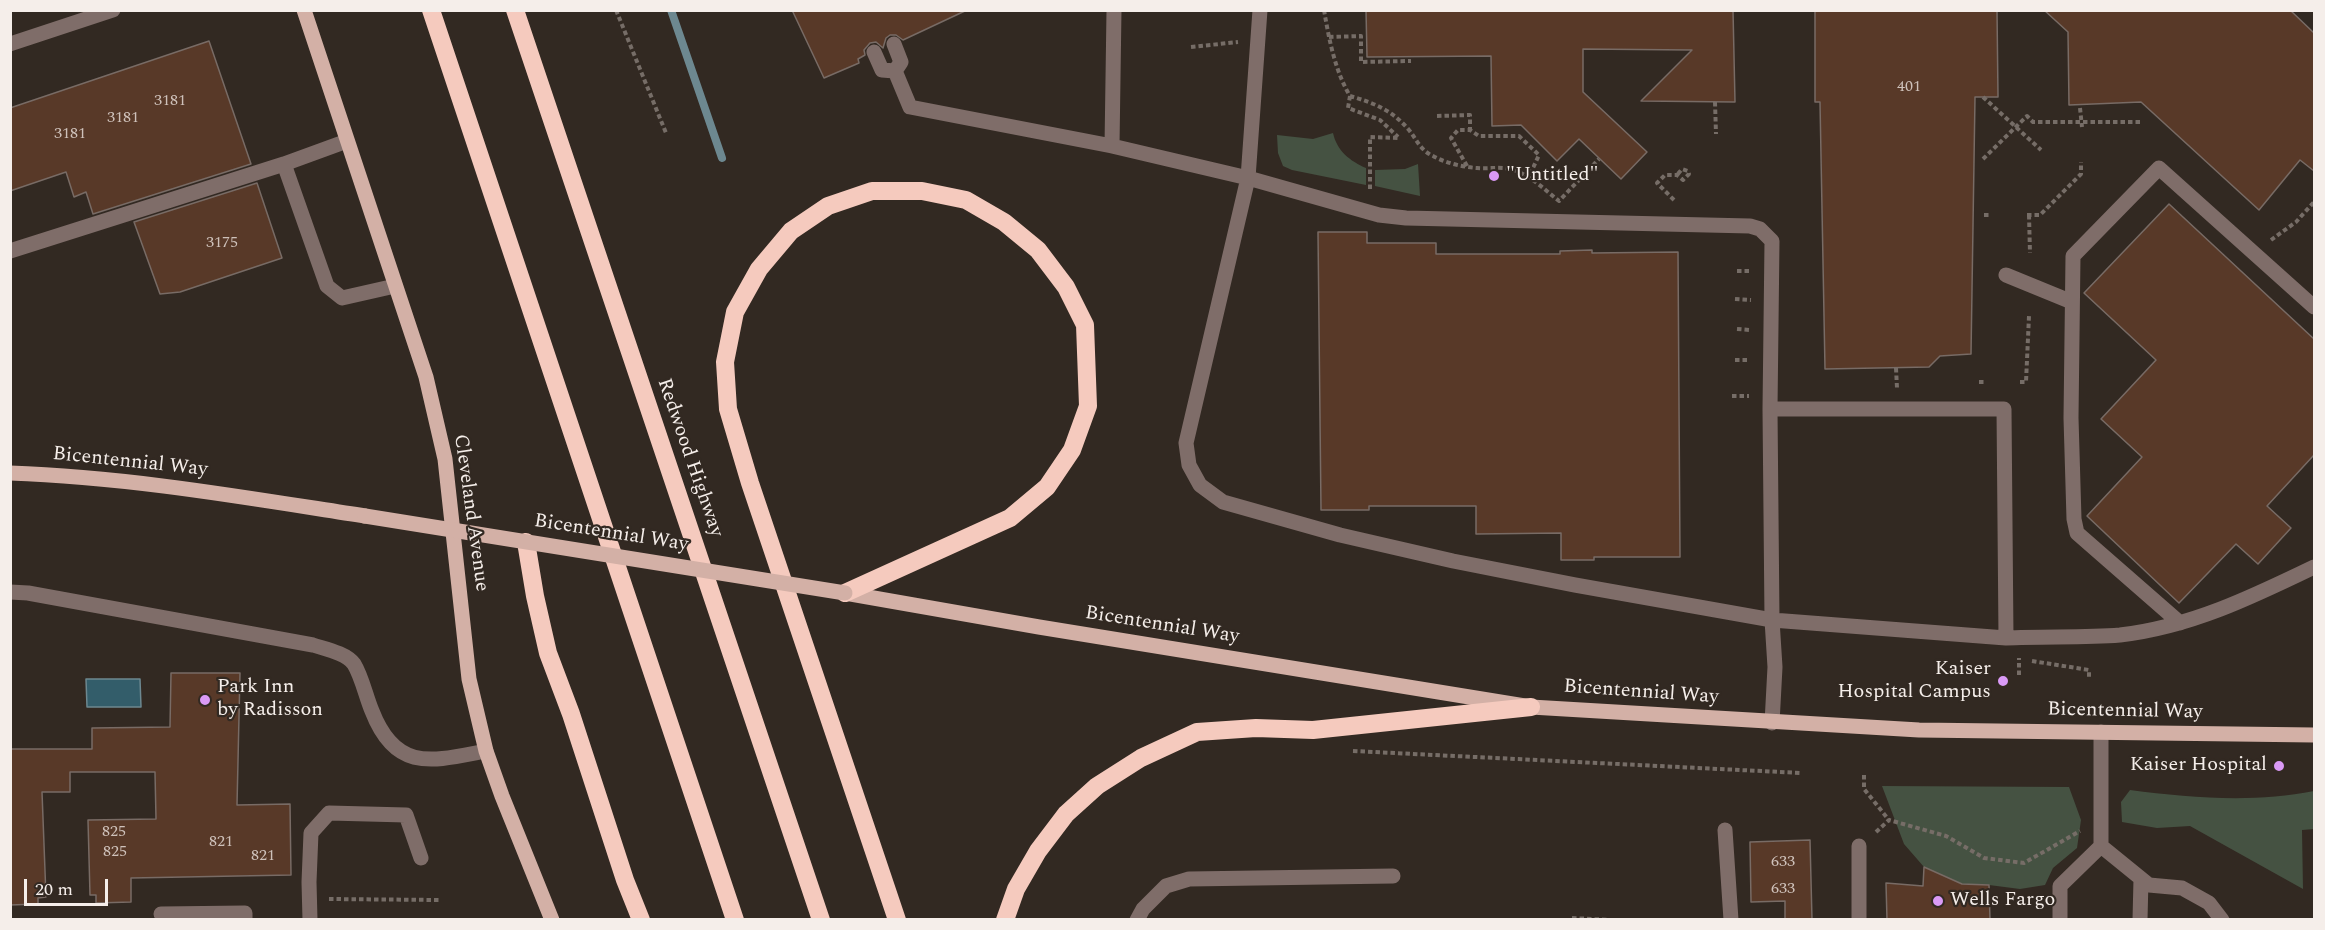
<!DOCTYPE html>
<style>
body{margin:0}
#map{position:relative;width:2325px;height:930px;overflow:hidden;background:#322922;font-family:Spectral,serif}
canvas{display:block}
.frame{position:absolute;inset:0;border:12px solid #f5eeea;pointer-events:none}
.scale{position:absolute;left:24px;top:879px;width:84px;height:27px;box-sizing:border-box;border:3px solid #f5eeea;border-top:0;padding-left:8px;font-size:18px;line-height:21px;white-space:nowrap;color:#f5eeea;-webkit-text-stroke:4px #322922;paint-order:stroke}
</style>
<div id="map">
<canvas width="2325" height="930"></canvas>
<div class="frame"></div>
<div class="scale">20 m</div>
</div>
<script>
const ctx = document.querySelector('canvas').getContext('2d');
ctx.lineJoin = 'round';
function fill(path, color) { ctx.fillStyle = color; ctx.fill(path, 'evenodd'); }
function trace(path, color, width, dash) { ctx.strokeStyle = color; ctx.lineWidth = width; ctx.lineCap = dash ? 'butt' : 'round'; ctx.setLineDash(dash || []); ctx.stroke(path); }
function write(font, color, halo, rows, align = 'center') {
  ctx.font = font + ' Spectral,serif'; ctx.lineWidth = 4.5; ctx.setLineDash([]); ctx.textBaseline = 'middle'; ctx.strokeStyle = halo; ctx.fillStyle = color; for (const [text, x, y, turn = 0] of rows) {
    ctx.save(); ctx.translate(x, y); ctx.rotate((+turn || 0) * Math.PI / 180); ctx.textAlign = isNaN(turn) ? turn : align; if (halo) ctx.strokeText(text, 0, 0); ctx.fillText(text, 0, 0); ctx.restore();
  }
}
fill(new Path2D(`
 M 1333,133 C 1337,151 1350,161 1366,168 L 1366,185 L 1292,170 L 1283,166 L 1278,153 L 1277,135 L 1313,139 Z
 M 1418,164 L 1420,196 L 1375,186 L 1375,170 L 1405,169 Z
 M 1882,786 L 2069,787 L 2081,820 L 2077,848 L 2053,868 L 2045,885 L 2020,889 L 1989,885 L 1962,884 L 1924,867 L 1904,844 Z
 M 2130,790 C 2191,798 2254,803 2314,791 L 2314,829 L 2302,830 L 2303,889 L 2190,826 L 2157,828 L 2122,822 L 2121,802 Z`), '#455242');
const water = new Path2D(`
 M 86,679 L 140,679 L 141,707 L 87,707 Z`);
fill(water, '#335d6a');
trace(water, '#6d8890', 1.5);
trace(new Path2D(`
 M 671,10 L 722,158`), '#6d8890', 8);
const building = new Path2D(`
 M 792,10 L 967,10 L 903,40 L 896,35 L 890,35 L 886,38 L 883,48 L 876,42 L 870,43 L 864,50 L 865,55 L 858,59 L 859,63 L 824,78 Z
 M 1366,10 L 1733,10 L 1735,102 L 1641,101 L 1692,50 L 1583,49 L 1583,92 L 1647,152 L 1621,179 L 1579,139 L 1557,161 L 1521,125 L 1492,126 L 1491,56 L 1367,57 Z
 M 1815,10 L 1997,10 L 1998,97 L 1975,97 L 1971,354 L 1940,356 L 1929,367 L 1825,369 L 1820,102 L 1815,102 Z
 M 2044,10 L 2290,10 L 2314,33 L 2314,171 L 2300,160 L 2259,210 L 2141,102 L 2069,105 L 2068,32 Z
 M 209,41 L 251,164 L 93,214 L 86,192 L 74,197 L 66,172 L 10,191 L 10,108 Z
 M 257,183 L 282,258 L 180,292 L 160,294 L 134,222 Z
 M 2169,204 L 2314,339 L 2314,455 L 2267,506 L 2291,528 L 2258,564 L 2236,544 L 2179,603 L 2087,516 L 2142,457 L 2101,419 L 2156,360 L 2084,293 Z
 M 1318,232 L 1367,232 L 1367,243 L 1436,243 L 1436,254 L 1560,254 L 1560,251 L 1592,250 L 1592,253 L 1678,252 L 1680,557 L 1594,557 L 1594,560 L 1561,560 L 1561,533 L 1476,534 L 1476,506 L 1369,506 L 1369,510 L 1321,510 Z
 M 171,673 L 240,673 L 237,805 L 290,804 L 291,875 L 131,878 L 131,902 L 96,903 L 96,895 L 90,895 L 88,820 L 156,819 L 155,772 L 70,772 L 70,792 L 42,792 L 46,897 L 38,898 L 38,904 L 10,905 L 10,749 L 92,749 L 92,728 L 170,727 Z
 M 1810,840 L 1812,920 L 1785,920 L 1785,901 L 1751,902 L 1750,842 Z
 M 1924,867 L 1962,884 L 1989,885 L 1990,920 L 1887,920 L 1886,883 L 1923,886 Z`);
fill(building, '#583928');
trace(building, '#786b65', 1.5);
trace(new Path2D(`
 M 616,10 L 666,133
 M 1324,10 C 1329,39 1335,71 1350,96 C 1374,103 1392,110 1409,130 C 1417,140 1420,150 1433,156 C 1446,163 1462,167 1477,168 C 1489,169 1502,166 1514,170 C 1531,176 1545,190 1559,201 L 1599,159
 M 1329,37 L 1361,36 L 1361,62 L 1411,61
 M 1191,47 L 1238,42
 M 1350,96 L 1348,108 L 1380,120 L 1398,137
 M 1983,97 L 2041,150
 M 1715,102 L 1716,134
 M 2080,108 L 2082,127
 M 1437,116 L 1470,115 L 1470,130
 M 1983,159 L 2027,116 L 2033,122 L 2142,122
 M 1467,166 L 1451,138 L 1458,130 L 1470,130 L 1479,136 L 1519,136 L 1539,155 L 1533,168 L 1526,177
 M 1370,189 L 1370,137 L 1399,138
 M 1674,200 L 1657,183 L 1665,175 L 1677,175 L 1683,180 L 1689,174 L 1688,171 L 1682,169 L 1677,175
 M 1984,215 L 1990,215
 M 2027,215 L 2040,215 L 2081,174 L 2081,162
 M 2029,215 L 2030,253
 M 2271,240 L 2296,222 L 2314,202
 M 1737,271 L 1751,271
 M 1735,299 L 1751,300
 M 1737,329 L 1750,330
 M 1735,360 L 1749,360
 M 1896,368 L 1897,388
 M 1979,382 L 1984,382
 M 2020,382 L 2026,382 L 2029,316
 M 1732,396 L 1749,396
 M 2032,661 L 2089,670 L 2089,677
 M 2019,675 L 2019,658
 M 1353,751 L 1801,773
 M 1864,775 L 1864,789 L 1889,820
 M 1876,832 L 1889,820 L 1946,836 L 1984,858 L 2024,863 L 2080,831
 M 329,899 L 439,900
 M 1572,918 L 1612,920
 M 1621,920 L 1625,920`), '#766d67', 4, [4.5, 3]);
trace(new Path2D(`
 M 10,44 L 113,10
 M 894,44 L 901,62 L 895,71
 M 874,52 L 882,70 L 895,71
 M 895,71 L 910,107 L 1112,146 L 1248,178 L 1260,10
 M 1112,146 L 1114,10
 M 284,164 L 327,286 L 342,298 L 395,286
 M 1248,178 L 1379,215 L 1406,218 L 1750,226 L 1760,229 L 1772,241 L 1770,409 L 2004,409 L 2006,638 L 1772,620 L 1575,585 L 1453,561 L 1340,535 L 1223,502 L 1200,485 L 1189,465 L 1186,443 Z
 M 10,251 L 284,164 L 347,141
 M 2006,275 L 2072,302
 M 1770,409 L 1772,620 L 1775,667 L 1772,723
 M 10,592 L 28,593 L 313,645 C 325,649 346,653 354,664 C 362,677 366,697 372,711 C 396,773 433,761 486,751
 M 2180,623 L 2077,533 L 2074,519 L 2071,418 L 2073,256 L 2159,168 L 2314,307
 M 2006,638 C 2044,636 2083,638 2120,635 C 2190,627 2252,597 2314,567
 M 1725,830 L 1731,920
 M 2101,846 L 2149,885 L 2182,888 L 2209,903 L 2222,920
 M 161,914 L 245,913 L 245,920
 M 310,920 L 309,882 L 311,833 L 329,813 L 406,815 L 421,858
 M 1137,920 L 1143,909 L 1166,886 L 1189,879 L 1393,876
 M 1859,920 L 1859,846
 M 2060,920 L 2060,886 L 2101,846 L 2101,732
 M 2140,920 L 2141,879`), '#7f6d69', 15);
trace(new Path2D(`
 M 304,10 L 426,377 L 445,459 L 469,679 L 486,751 L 502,796 L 552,920
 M 10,473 C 129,477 248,498 365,516
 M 845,593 L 1039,627 L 1531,707 L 1919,730 L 2314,735`), '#d3b0a6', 15);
trace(new Path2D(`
 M 431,10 L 735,920
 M 515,10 L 821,920
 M 526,542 L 535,596 L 548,653 L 571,714 L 625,880 L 641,920
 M 845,593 L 1010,518 L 1047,487 L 1072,450 L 1088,406 L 1085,325 L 1066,287 L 1038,250 L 1004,222 L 966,200 L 922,191 L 872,191 L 828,206 L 791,231 L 759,269 L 735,312 L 725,362 L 728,409 L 750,483 L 897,920
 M 1005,920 L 1016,889 L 1038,851 L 1066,814 L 1097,786 L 1141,758 L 1197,732 L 1256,728 L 1313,730 L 1531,707`), '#f5cabe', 18);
trace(new Path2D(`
 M 365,516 L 845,593`), '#d3b0a6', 15);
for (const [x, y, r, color] of [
 [1494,176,6,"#da9af6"],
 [2003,681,6,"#da9af6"],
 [205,700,6,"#da9af6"],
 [2279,766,6,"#da9af6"],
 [1938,901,6,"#da9af6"]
]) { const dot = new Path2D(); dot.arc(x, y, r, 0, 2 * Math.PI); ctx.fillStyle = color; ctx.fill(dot); trace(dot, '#322922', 2); }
write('16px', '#cec1ba', null, [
 ["401",1909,88],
 ["3181",170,102],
 ["3181",123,119],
 ["3181",70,135],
 ["3175",222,244],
 ["825",114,833],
 ["821",221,843],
 ["825",115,853],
 ["821",263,857],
 ["633",1783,863],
 ["633",1783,890]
]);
write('20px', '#f5eeea', '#322922', [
 ["\"Untitled\"",1506,176],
 ["Kaiser",1991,670,"right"],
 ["Hospital Campus",1991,693,"right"],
 ["Park Inn",217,688],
 ["by Radisson",217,711],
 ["Kaiser Hospital",2267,766,"right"],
 ["Wells Fargo",1950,901]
], 'left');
write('20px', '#f5eeea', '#322922', [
 ["Redwood Highway",689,458,71],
 ["Bicentennial Way",130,463,6],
 ["Cleveland Avenue",470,513,82],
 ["Bicentennial Way",611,534,9],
 ["Bicentennial Way",1162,626,9],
 ["Bicentennial Way",1641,693,4],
 ["Bicentennial Way",2125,712,1]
]);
</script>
